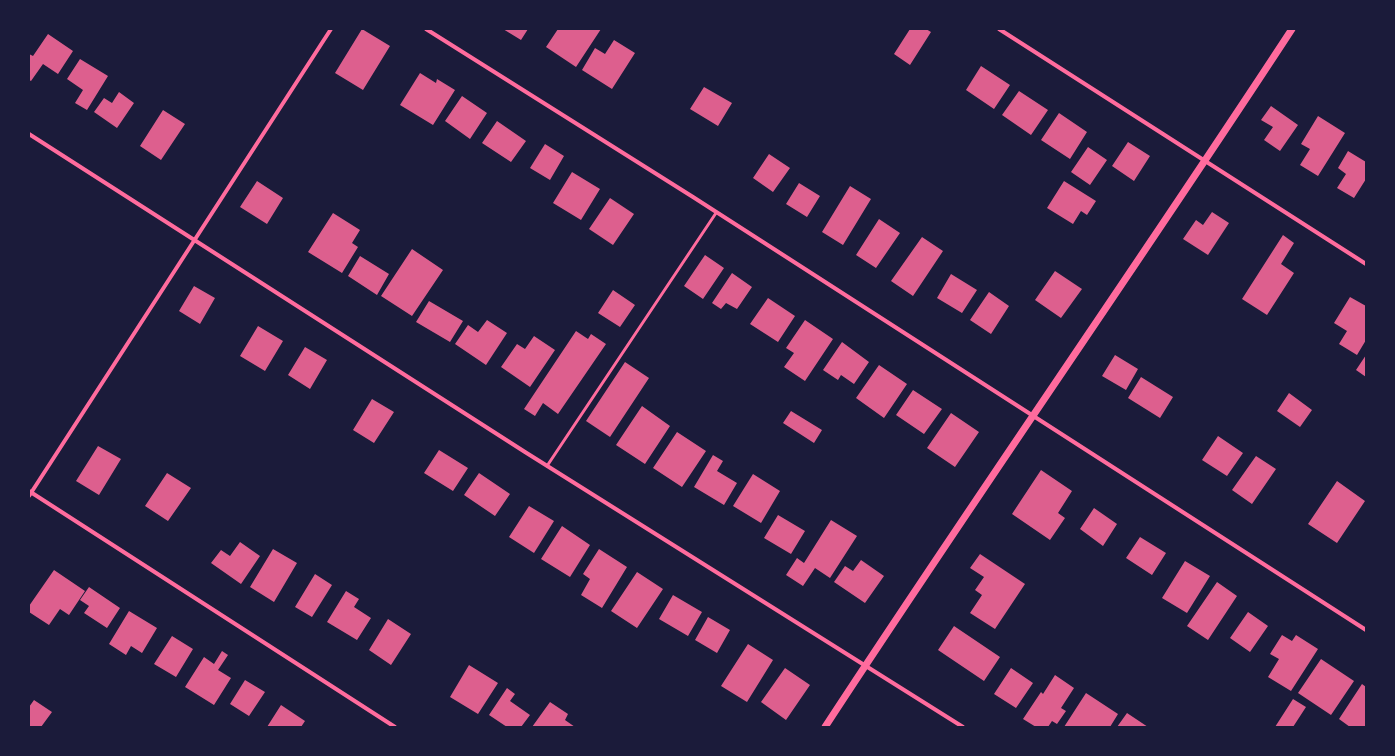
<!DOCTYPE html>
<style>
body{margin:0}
#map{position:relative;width:1395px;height:756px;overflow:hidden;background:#1b1b3a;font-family:"IBM Plex Serif",serif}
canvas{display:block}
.frame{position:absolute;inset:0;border:30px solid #1b1b3a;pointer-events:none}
</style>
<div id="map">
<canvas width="1395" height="756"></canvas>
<div class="frame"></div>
</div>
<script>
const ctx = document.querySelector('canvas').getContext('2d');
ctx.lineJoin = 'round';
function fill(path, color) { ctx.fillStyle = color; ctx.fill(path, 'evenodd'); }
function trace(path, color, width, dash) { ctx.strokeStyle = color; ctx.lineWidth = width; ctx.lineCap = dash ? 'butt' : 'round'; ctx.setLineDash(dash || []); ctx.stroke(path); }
fill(new Path2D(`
 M 362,29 L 390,46 L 363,90 L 335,73 Z
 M 503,29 L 528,29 L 521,40 Z
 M 558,29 L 581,29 L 583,30 L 583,29 L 601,29 L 576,67 L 546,47 Z
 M 910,29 L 926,29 L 931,32 L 910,65 L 894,54 Z
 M 48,34 L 73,51 L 58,74 L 43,64 L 31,81 L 29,80 L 29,54 L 33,56 Z
 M 614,40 L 635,53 L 612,89 L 582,70 L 595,48 L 605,54 Z
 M 80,59 L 108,76 L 87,110 L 75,103 L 83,90 L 67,79 Z
 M 981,66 L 1010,85 L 994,109 L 966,90 Z
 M 420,73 L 436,83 L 437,79 L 455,90 L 433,125 L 400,105 Z
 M 704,87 L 732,103 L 718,126 L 690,109 Z
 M 1019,91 L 1048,110 L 1031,135 L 1002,115 Z
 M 119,92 L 134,103 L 117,128 L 94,112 L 104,98 L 112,103 Z
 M 462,96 L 487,113 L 470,139 L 445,121 Z
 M 1271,106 L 1298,125 L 1280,151 L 1264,140 L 1273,127 L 1261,120 Z
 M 163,110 L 185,124 L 161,160 L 140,146 Z
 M 1059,113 L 1087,132 L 1070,159 L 1041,140 Z
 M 1318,116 L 1345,133 L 1318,176 L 1300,165 L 1310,149 L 1301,144 Z
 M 497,121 L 526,141 L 511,162 L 482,143 Z
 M 1128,142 L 1150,156 L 1134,181 L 1112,166 Z
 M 545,144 L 564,156 L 550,180 L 530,168 Z
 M 1088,147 L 1107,160 L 1090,185 L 1071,172 Z
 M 1348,151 L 1366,162 L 1366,179 L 1354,198 L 1337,188 L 1346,174 L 1338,168 Z
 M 769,154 L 790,168 L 773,192 L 753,178 Z
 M 572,172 L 600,189 L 581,220 L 553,203 Z
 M 257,181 L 283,198 L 267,224 L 240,207 Z
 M 1064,181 L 1096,201 L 1087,215 L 1081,211 L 1073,224 L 1047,208 Z
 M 799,183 L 820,196 L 807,217 L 786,204 Z
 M 850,186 L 871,199 L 843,245 L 822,232 Z
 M 610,198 L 634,214 L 613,245 L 589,229 Z
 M 1212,212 L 1229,223 L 1208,255 L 1183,239 L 1196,220 L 1203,225 Z
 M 333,213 L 360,230 L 352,243 L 358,247 L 342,273 L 308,252 Z
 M 879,219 L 900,233 L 876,268 L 856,255 Z
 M 1283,235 L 1294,243 L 1281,264 L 1294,273 L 1267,315 L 1242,299 Z
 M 922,237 L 943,251 L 913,296 L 891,281 Z
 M 412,249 L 443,270 L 412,316 L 381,296 Z
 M 705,255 L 724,268 L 703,299 L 684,286 Z
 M 360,256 L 389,274 L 377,295 L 348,276 Z
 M 1055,271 L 1082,289 L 1061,318 L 1035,300 Z
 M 732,273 L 752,287 L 737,309 L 726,303 L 721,309 L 712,303 Z
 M 951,274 L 977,290 L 962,313 L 937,298 Z
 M 194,286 L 215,298 L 200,324 L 179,311 Z
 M 613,290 L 635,305 L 620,327 L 598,313 Z
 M 989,292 L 1009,306 L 991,334 L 970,320 Z
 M 1350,297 L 1366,306 L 1366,340 L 1357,355 L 1339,344 L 1347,331 L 1334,323 Z
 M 768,298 L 795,316 L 778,342 L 750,324 Z
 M 429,301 L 463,321 L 450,342 L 416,322 Z
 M 487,320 L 507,333 L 486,365 L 455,344 L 468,325 L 478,332 Z
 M 805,320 L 833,339 L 805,381 L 784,367 L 794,353 L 786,348 Z
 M 258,326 L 283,341 L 265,371 L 240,356 Z
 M 576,331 L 588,339 L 591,334 L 606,344 L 558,414 L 543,403 L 535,416 L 524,409 Z
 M 534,336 L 555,350 L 530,387 L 501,367 L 517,344 L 525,349 Z
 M 842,342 L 869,362 L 854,384 L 841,375 L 838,380 L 823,370 Z
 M 305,347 L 327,360 L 310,389 L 288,375 Z
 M 1115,355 L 1138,369 L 1126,390 L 1102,376 Z
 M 1366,355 L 1366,377 L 1356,370 Z
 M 625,362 L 649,378 L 610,437 L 586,421 Z
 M 879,365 L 907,384 L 884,418 L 856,398 Z
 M 1141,377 L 1173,397 L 1160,418 L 1128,398 Z
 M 913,390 L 942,409 L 924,434 L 896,415 Z
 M 1289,393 L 1312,410 L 1300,427 L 1277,411 Z
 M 372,399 L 394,412 L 374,443 L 353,430 Z
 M 642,406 L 670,426 L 645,464 L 616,445 Z
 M 791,411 L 822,430 L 814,443 L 783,423 Z
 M 951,413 L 979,432 L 955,467 L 927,448 Z
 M 677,432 L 706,451 L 682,487 L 653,468 Z
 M 1218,436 L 1243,453 L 1227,476 L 1202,460 Z
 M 98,446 L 121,459 L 99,495 L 76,481 Z
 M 439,450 L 468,468 L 453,491 L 424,473 Z
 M 713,455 L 723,461 L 717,471 L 737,483 L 724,505 L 694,487 Z
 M 1256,456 L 1276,469 L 1252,504 L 1232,490 Z
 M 1041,470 L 1072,491 L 1058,513 L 1065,518 L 1050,540 L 1012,514 Z
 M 167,473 L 191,488 L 168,521 L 145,506 Z
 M 479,473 L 510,494 L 495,516 L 464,495 Z
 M 753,474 L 780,491 L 761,523 L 733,506 Z
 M 1337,481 L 1365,501 L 1337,543 L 1308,524 Z
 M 529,506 L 554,521 L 534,553 L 509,537 Z
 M 1094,508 L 1117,524 L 1103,546 L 1080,529 Z
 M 778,515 L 805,531 L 791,554 L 764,538 Z
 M 831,520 L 857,536 L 830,578 L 815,568 L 803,586 L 786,575 L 797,558 L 804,563 Z
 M 562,526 L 590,545 L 570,577 L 541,559 Z
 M 1140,537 L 1166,553 L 1152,575 L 1126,558 Z
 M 240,542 L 260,556 L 241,584 L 211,563 L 221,550 L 230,556 Z
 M 273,549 L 297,563 L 274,602 L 250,587 Z
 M 599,549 L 627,567 L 602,608 L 581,595 L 590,579 L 583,574 Z
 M 980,554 L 1025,584 L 995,629 L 970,613 L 982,595 L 975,590 L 984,577 L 970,568 Z
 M 861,560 L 884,576 L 865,603 L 834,582 L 845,566 L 853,571 Z
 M 1185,561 L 1210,576 L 1187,613 L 1162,598 Z
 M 54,570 L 85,591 L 69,615 L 60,609 L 49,625 L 29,612 L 29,606 Z
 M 637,572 L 663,589 L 637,628 L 611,611 Z
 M 315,574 L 332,585 L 312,617 L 295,607 Z
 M 1217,582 L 1237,596 L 1208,640 L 1187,626 Z
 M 89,587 L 120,608 L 107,628 L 84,613 L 89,606 L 80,600 Z
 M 346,591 L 359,599 L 354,607 L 371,618 L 357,640 L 327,622 Z
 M 673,595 L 702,612 L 688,636 L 659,619 Z
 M 129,611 L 157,628 L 142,653 L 131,646 L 126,655 L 109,644 Z
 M 1248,612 L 1268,626 L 1250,652 L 1230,638 Z
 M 708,617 L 730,630 L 717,653 L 695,640 Z
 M 388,619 L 411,634 L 391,665 L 369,650 Z
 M 954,626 L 1000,657 L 984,681 L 938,650 Z
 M 1282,635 L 1292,641 L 1296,635 L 1318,649 L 1291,691 L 1268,677 L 1279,659 L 1270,654 Z
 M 172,636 L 193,649 L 176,677 L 154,664 Z
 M 748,644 L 773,660 L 747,702 L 721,686 Z
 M 222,651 L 228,655 L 218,670 L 231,678 L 214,705 L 185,687 L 204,657 L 214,664 Z
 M 1321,659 L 1354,681 L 1331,715 L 1298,693 Z
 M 469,665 L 498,683 L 478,714 L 450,697 Z
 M 785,668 L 810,685 L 786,720 L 761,702 Z
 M 1011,668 L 1033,683 L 1016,708 L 994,694 Z
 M 1055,675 L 1074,688 L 1061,708 L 1066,711 L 1057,724 L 1052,721 L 1048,727 L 1036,727 L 1023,719 L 1041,692 L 1043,694 Z
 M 245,680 L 265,692 L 249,716 L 230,704 Z
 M 1362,684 L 1366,687 L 1366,727 L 1350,727 L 1339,719 Z
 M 507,688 L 515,694 L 510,701 L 530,715 L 521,727 L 507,727 L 489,715 Z
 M 1086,693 L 1118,714 L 1110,727 L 1064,727 Z
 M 1293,699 L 1306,707 L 1293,727 L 1275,727 Z
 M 34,700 L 52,712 L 41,727 L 31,727 L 29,725 L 29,707 Z
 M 550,702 L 568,714 L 565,720 L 575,727 L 532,727 Z
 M 281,705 L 305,721 L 301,727 L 267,727 Z
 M 1127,713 L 1148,727 L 1117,727 Z`), '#dd5f8e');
trace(new Path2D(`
 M 547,466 L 716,213`), '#ff6b9d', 3);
trace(new Path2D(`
 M 426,29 L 693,197 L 1366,630
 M 999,29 L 1366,264
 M 29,134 L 525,452 L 963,727
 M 29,491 L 395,727
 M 29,496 L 331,29`), '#ff6b9d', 4);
trace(new Path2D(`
 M 825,727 C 978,493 1139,263 1292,29`), '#ff6b9d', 7);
</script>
